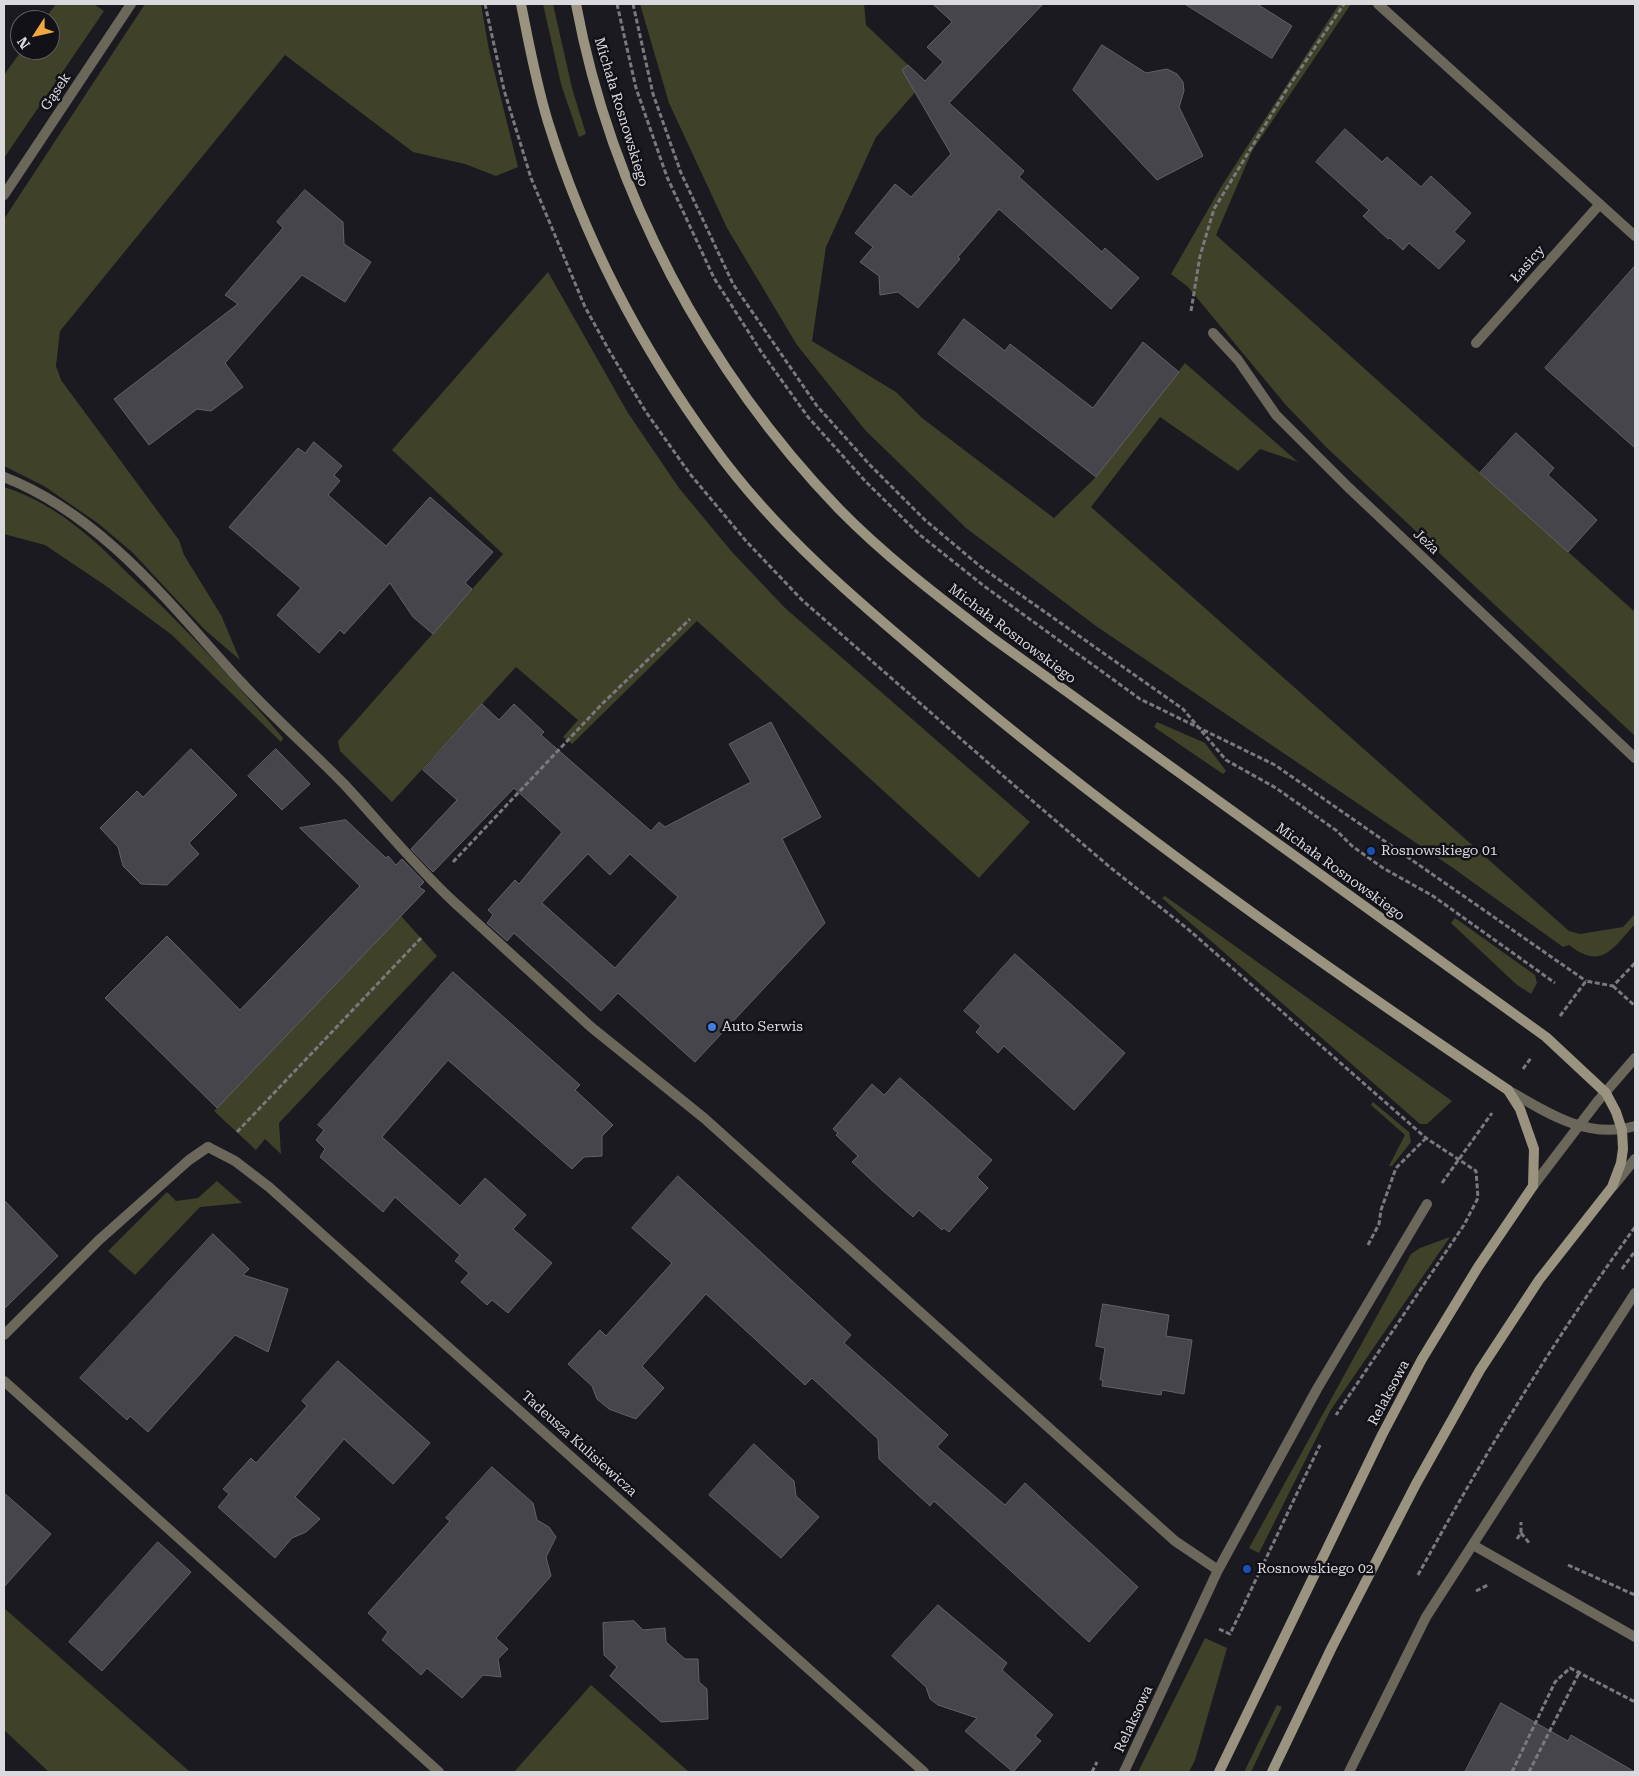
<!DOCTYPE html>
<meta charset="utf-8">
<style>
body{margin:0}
#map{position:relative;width:1639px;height:1776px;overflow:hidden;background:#1b1a21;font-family:"Roboto Serif",serif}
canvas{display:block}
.frame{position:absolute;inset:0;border:5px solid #dadade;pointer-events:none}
.north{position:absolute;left:10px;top:10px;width:50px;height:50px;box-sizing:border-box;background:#121117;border:1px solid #626167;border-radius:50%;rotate:235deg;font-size:14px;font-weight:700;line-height:20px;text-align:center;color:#dadade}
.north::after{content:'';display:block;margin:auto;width:18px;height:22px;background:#f1a640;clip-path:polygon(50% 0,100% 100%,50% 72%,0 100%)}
</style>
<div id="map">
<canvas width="1639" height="1776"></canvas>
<div class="frame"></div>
<div class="north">N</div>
</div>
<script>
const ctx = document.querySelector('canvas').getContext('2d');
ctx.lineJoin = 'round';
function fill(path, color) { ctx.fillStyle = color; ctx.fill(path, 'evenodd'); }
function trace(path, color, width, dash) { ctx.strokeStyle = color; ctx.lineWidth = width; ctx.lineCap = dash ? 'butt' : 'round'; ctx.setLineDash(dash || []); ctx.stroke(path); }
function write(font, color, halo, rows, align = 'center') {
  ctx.font = font + ' "Roboto Serif",serif'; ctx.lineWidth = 5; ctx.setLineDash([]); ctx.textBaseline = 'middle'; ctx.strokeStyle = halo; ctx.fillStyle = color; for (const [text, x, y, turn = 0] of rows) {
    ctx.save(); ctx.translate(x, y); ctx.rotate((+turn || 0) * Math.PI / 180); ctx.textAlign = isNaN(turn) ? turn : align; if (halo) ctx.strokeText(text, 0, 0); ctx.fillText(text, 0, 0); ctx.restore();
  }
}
fill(new Path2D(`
 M 56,4 L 94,4 L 104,11 L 4,158 L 4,75 L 22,50 L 50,50 L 50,20 L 44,20 Z
 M 145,4 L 481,4 L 489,50 L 518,167 L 496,176 L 465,164 L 413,152 L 285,55 L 60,331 L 56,366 L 61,380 L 179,540 L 184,555 L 221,615 L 240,660 L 204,629 L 133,553 L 99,524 L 44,486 L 4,466 L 4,219 Z
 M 543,4 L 553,4 L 572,88 L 586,134 L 579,137 L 561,84 Z
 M 640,4 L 864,4 L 866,25 L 925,81 L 876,137 L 826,247 L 812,341 L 896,392 L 922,418 L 1054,518 L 1096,477 L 1185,363 L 1298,462 L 1260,449 L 1238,471 L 1160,417 L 1091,507 L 1569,931 L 1580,934 L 1623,927 L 1635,914 L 1635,924 C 1613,948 1602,971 1569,945 L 1563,947 L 1453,868 L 1096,626 L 966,528 L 865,430 L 797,345 L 727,228 L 669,103 Z
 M 1339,4 L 1351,4 L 1252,151 L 1216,235 L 1635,612 L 1635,736 L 1326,447 L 1285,404 L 1188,287 L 1171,274 L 1221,187 Z
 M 548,272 L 628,413 L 679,488 L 732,552 L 785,608 L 1030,822 L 979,878 L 697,621 L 572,744 L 563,737 L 578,720 L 516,667 L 392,802 L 340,751 L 338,741 L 503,554 L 392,450 Z
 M 4,487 C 63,506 100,546 143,588 C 193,636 239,686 283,738 L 281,742 L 172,635 L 106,586 L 45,545 L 4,534 Z
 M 1157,722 L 1205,743 L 1226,771 L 1223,774 L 1154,727 Z
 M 1165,896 L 1452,1101 L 1427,1124 L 1420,1124 L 1162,898 Z
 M 401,916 L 437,956 L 279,1123 L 281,1154 L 265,1139 L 256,1150 L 214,1111 Z
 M 1455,918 L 1535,975 L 1537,983 L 1531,994 L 1517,985 L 1451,923 Z
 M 1373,1102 L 1409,1132 L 1411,1142 L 1392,1166 L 1389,1166 L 1405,1135 L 1371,1105 Z
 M 217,1181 L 242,1203 L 200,1207 L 135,1275 L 108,1251 L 167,1192 L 176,1201 L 198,1198 Z
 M 1450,1237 L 1330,1411 L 1259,1553 L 1249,1548 L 1411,1254 L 1420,1248 Z
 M 4,1608 L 190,1772 L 49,1772 L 4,1730 Z
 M 1205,1638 L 1227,1648 L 1195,1760 L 1189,1772 L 1138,1772 Z
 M 591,1685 L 689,1772 L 514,1772 Z
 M 1277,1705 L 1282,1707 L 1251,1772 L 1244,1772 Z`), '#3f4129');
const building = new Path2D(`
 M 933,4 L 1043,4 L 949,103 L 1024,171 L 1019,177 L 1102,252 L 1105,248 L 1139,278 L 1111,309 L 999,209 L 958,257 L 960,259 L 918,308 L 898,292 L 880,295 L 879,276 L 860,262 L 873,247 L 855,233 L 895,184 L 911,197 L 951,154 L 902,70 L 908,65 L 925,81 L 943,62 L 927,47 L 952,22 Z
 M 1185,4 L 1257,4 L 1292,26 L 1272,58 Z
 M 1102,45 L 1146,73 L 1167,69 L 1177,74 L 1183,82 L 1184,91 L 1179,107 L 1203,156 L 1157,180 L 1073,90 Z
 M 1345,129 L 1382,162 L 1387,157 L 1421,187 L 1431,176 L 1471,213 L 1454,232 L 1465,241 L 1439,269 L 1409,243 L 1403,250 L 1390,238 L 1388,239 L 1363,216 L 1369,210 L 1316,162 Z
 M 305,190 L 343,222 L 344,244 L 371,262 L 345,302 L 302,275 L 225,363 L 243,387 L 211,411 L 197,409 L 149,445 L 114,399 L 238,304 L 225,295 L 283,228 L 277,222 Z
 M 1635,266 L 1635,448 L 1545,368 Z
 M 964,319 L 1005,351 L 1010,344 L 1093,408 L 1143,342 L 1179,372 L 1096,477 L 938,354 Z
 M 1516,433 L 1554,468 L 1548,475 L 1597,520 L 1568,552 L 1480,473 Z
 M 314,442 L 342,466 L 334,475 L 340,481 L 328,495 L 386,546 L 430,497 L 493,552 L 465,583 L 472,589 L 433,634 L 413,617 L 390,583 L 344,634 L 340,630 L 319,653 L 277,615 L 301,588 L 229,527 L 298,448 L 305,453 Z
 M 482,704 L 499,720 L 514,704 L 544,732 L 541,735 L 651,831 L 659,822 L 665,827 L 751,782 L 729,744 L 771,722 L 821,817 L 782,839 L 825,923 L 695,1062 L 618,993 L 601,1011 L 514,933 L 507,941 L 487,923 L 493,915 L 488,910 L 515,880 L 519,884 L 562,832 L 514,788 L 433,872 L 411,849 L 457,800 L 423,770 ZM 588,854 L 610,875 L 630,854 L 678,897 L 615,968 L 542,903 Z
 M 191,749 L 237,795 L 189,843 L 199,854 L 167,885 L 141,884 L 123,866 L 118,847 L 100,828 L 137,791 L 143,797 Z
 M 276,749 L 310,784 L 282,810 L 248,776 Z
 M 346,820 L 386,858 L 388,856 L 396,865 L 402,859 L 424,882 L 419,887 L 425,891 L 217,1108 L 105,998 L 167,936 L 240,1010 L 360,886 L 300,828 Z
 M 1015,954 L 1125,1053 L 1074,1110 L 1004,1046 L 998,1053 L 976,1032 L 981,1026 L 964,1011 Z
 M 453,972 L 580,1085 L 575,1090 L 613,1125 L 602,1136 L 602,1156 L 584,1157 L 572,1169 L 448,1060 L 382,1137 L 460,1206 L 485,1178 L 526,1215 L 513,1229 L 552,1263 L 508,1313 L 492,1300 L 487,1305 L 461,1282 L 469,1273 L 455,1261 L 460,1255 L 395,1197 L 383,1212 L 320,1157 L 325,1149 L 316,1140 L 324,1130 L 318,1125 Z
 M 900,1078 L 992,1160 L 977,1177 L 988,1188 L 949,1232 L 944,1228 L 942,1230 L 919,1210 L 913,1217 L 882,1190 L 852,1162 L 858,1156 L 836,1135 L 838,1133 L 833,1129 L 872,1084 L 884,1095 Z
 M 678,1176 L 851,1335 L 844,1343 L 948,1435 L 937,1447 L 1005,1505 L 1025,1483 L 1138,1587 L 1089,1642 L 934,1501 L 930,1506 L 879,1459 L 878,1439 L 812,1378 L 805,1385 L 706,1294 L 642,1366 L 664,1388 L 636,1419 L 609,1409 L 597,1399 L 592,1386 L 568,1364 L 600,1330 L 606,1336 L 672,1263 L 632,1228 Z
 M 4,1200 L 58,1256 L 4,1309 Z
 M 213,1234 L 249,1269 L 243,1275 L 288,1289 L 268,1352 L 235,1335 L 148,1432 L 130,1416 L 127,1420 L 80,1378 Z
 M 1103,1304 L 1169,1315 L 1166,1336 L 1192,1340 L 1184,1394 L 1162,1390 L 1161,1395 L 1102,1386 L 1103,1380 L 1100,1380 L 1105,1348 L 1096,1346 Z
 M 338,1361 L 430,1443 L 393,1484 L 344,1439 L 295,1497 L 320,1519 L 306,1532 L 292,1538 L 275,1558 L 218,1507 L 229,1494 L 223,1489 L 251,1458 L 256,1463 L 307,1406 L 302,1401 Z
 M 754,1444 L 794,1481 L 796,1496 L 819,1517 L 781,1558 L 709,1495 Z
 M 492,1467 L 533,1503 L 537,1520 L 549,1527 L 556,1537 L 546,1557 L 551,1576 L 496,1638 L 508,1649 L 498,1659 L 501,1677 L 483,1675 L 462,1698 L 427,1668 L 421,1675 L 382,1640 L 388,1632 L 368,1613 L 450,1521 L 446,1518 Z
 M 4,1493 L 51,1534 L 4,1587 Z
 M 158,1542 L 191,1572 L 102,1671 L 69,1642 Z
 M 938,1605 L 1007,1663 L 1002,1670 L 1053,1715 L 1035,1736 L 1041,1741 L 1013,1772 L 965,1731 L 977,1718 L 938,1705 L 930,1699 L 926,1687 L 892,1656 Z
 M 634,1621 L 643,1630 L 665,1628 L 666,1642 L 685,1659 L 698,1659 L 699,1682 L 707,1689 L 708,1719 L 661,1722 L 610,1676 L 617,1667 L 604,1655 L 603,1623 Z
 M 1501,1703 L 1568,1741 L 1571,1735 L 1635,1772 L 1465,1772 Z`);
fill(building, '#47454c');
trace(building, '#636168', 1);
trace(new Path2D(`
 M 485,4 L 504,90 L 531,178 L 585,307 L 610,352 L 646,412 L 690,474 L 746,541 L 802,600 L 1001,774 L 1111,868 L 1189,930 L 1426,1138 L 1476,1171 L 1478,1198 L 1464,1225 L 1336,1415
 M 617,4 L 636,88 L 667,177 L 714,278 L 762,353 L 808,417 L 866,482 L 920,535 L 984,586 L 1140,699 L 1275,765 L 1586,981
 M 633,4 L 653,94 L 681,173 L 733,284 L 817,406 L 870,465 L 925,520 L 981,567 L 1183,709 L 1226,760 L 1276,788 L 1337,831 L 1352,846 L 1383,868 L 1433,896 L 1555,983
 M 1191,311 L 1200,256 L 1214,209 L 1287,89 L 1344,4
 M 453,862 L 602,704 L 690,619
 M 1613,986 L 1635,1006
 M 1560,1016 L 1586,981 L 1613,986 L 1635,963
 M 1523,1069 L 1531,1058
 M 237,1132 L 421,938
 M 1442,1183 L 1492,1113
 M 1368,1245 L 1379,1224 L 1381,1210 L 1396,1168 L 1426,1138
 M 1622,1269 L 1635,1251
 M 1521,1533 L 1530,1544
 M 1517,1539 L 1521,1533 L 1521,1522
 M 1568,1565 L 1635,1595
 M 1418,1575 C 1484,1455 1555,1338 1635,1227
 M 1476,1591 L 1488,1585
 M 1219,1629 L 1230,1634 L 1320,1445
 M 1092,1772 L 1097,1762
 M 1512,1772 L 1555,1682 L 1570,1668 L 1635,1702
 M 1529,1772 L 1580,1671`), '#79797e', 3, [5, 2.5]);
trace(new Path2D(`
 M 4,1335 L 99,1240 L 189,1160 L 208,1147
 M 1473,1545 L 1635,1637
 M 1349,1772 L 1426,1617 L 1635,1293`), '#6b675b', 10);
trace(new Path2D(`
 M 1378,4 L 1635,236
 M 4,195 L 131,4
 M 1213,333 L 1238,360 L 1276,415 L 1348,487 L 1635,758
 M 1476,343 L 1600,204
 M 4,477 C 104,516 171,606 242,683 C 274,718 311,750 344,784 C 381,824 415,866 455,903 L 591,1027 L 704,1118 L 1175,1541 L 1218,1570
 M 1508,1090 C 1547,1113 1588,1140 1635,1126
 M 208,1147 L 235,1161 L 269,1187 L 924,1772
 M 1614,1185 L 1635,1159
 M 1533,1186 L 1597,1102 L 1635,1058
 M 4,1381 L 439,1772
 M 1124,1772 L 1218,1570 L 1317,1389 L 1427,1204`), '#6b675b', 10);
trace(new Path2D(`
 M 521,4 C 529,44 536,83 548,122 C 584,238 642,349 713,446 C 780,539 870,612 957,685 C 1132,831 1319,963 1508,1090 L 1520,1109 L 1534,1149 L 1533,1186 L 1478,1267 L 1422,1359 L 1382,1435 L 1219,1772
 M 576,4 C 611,192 707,372 839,509 C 886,557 939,597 991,637 L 1546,1037 L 1606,1093 L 1616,1112 L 1622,1130 L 1623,1149 L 1621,1163 L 1612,1187 L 1539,1280 L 1480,1370 L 1416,1484 L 1332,1647 L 1272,1772`), '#999380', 10);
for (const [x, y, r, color] of [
 [1371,851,5,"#1a4fb4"],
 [712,1027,5,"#3f7fe0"],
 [1247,1569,5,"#1a4fb4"]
]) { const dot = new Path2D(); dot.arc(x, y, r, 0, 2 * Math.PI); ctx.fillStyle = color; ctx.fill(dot); trace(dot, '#121117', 2); }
write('14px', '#dadade', '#121117', [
 ["Gąsek",56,92,-56],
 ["Michała Rosnowskiego",621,112,73],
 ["Łasicy",1528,264,-49],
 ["Jeża",1426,542,43],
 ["Michała Rosnowskiego",1012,634,37],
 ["Michała Rosnowskiego",1340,872,36],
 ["Relaksowa",1389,1393,-62],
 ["Tadeusza Kulisiewicza",579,1444,42],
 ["Relaksowa",1134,1719,-65]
]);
write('14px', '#dadade', '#121117', [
 ["Rosnowskiego 01",1381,851],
 ["Auto Serwis",722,1027],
 ["Rosnowskiego 02",1257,1569]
], 'left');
</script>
